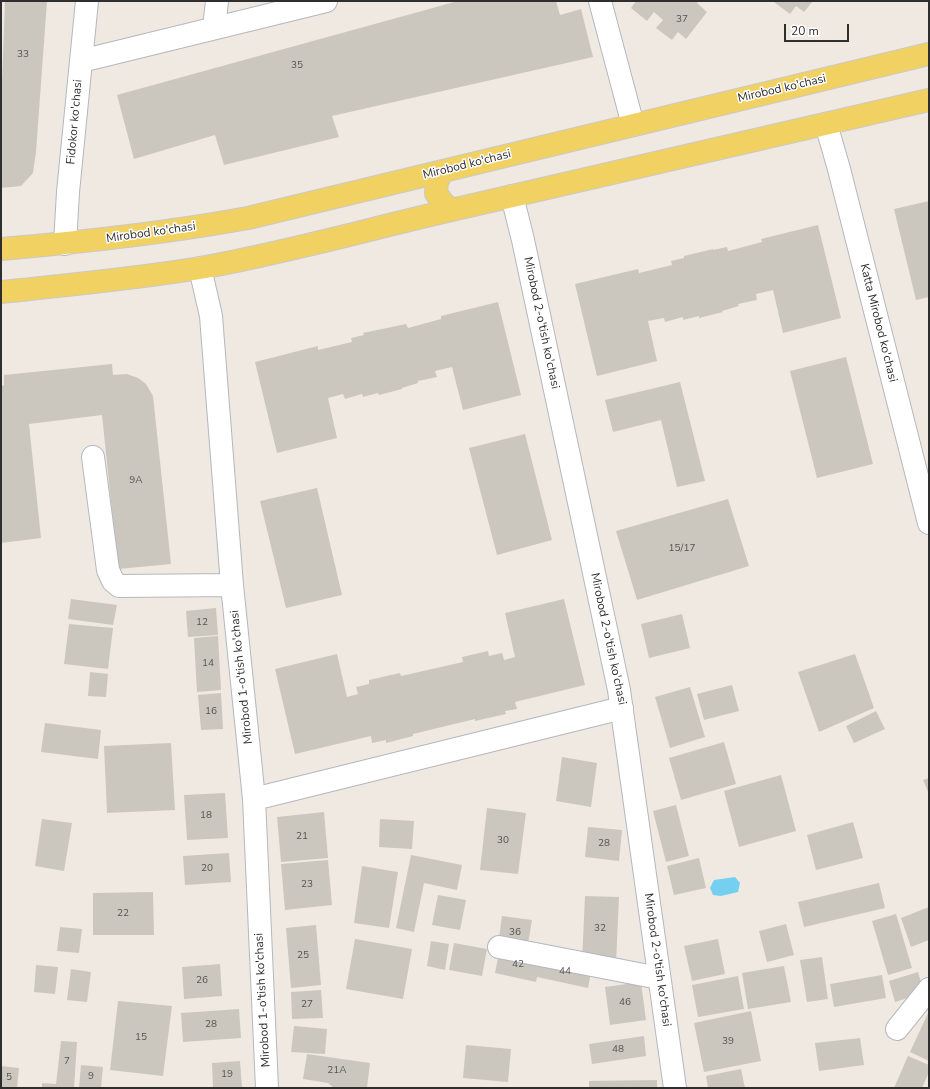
<!DOCTYPE html>
<style>
body{margin:0}
#map{position:relative;width:930px;height:1089px;overflow:hidden;background:#efe9e1;font-family:"Nunito Sans",sans-serif}
canvas{display:block}
.frame{position:absolute;inset:0;border:2px solid #2e2e2e;pointer-events:none}
.scale{position:absolute;left:784px;top:24px;width:65px;height:18px;box-sizing:border-box;border:2px solid #2e2e2e;border-top:0;padding-left:5px;font-size:12px;line-height:14px;white-space:nowrap;color:#2e2e2e;-webkit-text-stroke:3px #fff;paint-order:stroke}
</style>
<div id="map">
<canvas width="930" height="1089"></canvas>
<div class="frame"></div>
<div class="scale">20 m</div>
</div>
<script>
const ctx = document.querySelector('canvas').getContext('2d');
ctx.lineJoin = 'round';
function fill(path, color) { ctx.fillStyle = color; ctx.fill(path, 'evenodd'); }
function trace(path, color, width, dash) { ctx.strokeStyle = color; ctx.lineWidth = width; ctx.lineCap = dash ? 'butt' : 'round'; ctx.setLineDash(dash || []); ctx.stroke(path); }
function write(font, color, halo, rows, align = 'center') {
  ctx.font = font + ' "Nunito Sans",sans-serif'; ctx.lineWidth = 3; ctx.setLineDash([]); ctx.textBaseline = 'middle'; ctx.strokeStyle = halo; ctx.fillStyle = color; for (const [text, x, y, turn = 0] of rows) {
    ctx.save(); ctx.translate(x, y); ctx.rotate((+turn || 0) * Math.PI / 180); ctx.textAlign = isNaN(turn) ? turn : align; if (halo) ctx.strokeText(text, 0, 0); ctx.fillText(text, 0, 0); ctx.restore();
  }
}
fill(new Path2D(`
 M 735,877 L 740,883 L 738,892 L 721,896 L 713,895 L 710,888 L 714,880 Z`), '#75cff0');
fill(new Path2D(`
 M 5,1 L 47,1 L 36,152 L 33,173 L 21,186 L 1,188 L 1,109 Z
 M 458,1 L 556,1 L 560,15 L 581,9 L 593,57 L 332,116 L 339,137 L 224,165 L 215,135 L 134,159 L 117,95 Z
 M 636,1 L 699,1 L 697,3 L 707,12 L 686,39 L 678,32 L 672,40 L 656,28 L 663,20 L 654,12 L 647,21 L 631,8 Z
 M 775,1 L 813,1 L 804,12 L 796,6 L 790,14 L 774,2 Z
 M 929,201 L 929,297 L 916,300 L 894,209 Z
 M 818,225 L 841,318 L 783,333 L 773,290 L 756,294 L 757,300 L 738,304 L 739,306 L 722,311 L 723,312 L 699,318 L 699,316 L 683,320 L 683,317 L 665,322 L 664,318 L 648,321 L 657,361 L 597,376 L 575,284 L 638,269 L 639,273 L 672,265 L 671,261 L 684,258 L 684,256 L 713,249 L 713,250 L 727,247 L 728,251 L 762,242 L 761,239 Z
 M 498,302 L 521,395 L 463,410 L 452,367 L 435,371 L 437,377 L 418,381 L 418,383 L 402,388 L 402,389 L 379,395 L 378,393 L 363,397 L 362,394 L 345,399 L 343,394 L 328,398 L 337,438 L 277,453 L 255,362 L 318,346 L 318,350 L 352,342 L 351,338 L 364,335 L 363,333 L 406,324 L 408,328 L 441,319 L 441,316 Z
 M 846,357 L 873,464 L 817,478 L 790,371 Z
 M 112,364 L 113,375 L 127,374 L 138,378 L 146,384 L 153,396 L 171,564 L 118,569 L 102,415 L 29,424 L 41,538 L 1,543 L 1,386 L 4,385 L 4,375 Z
 M 680,382 L 705,481 L 677,487 L 661,420 L 613,432 L 605,400 Z
 M 525,434 L 552,540 L 497,555 L 469,448 Z
 M 317,488 L 342,595 L 286,608 L 260,501 Z
 M 728,499 L 749,566 L 637,600 L 616,531 Z
 M 71,599 L 117,605 L 113,625 L 68,619 Z
 M 564,599 L 585,685 L 515,702 L 517,709 L 505,711 L 506,714 L 475,721 L 475,719 L 413,734 L 413,736 L 386,743 L 386,740 L 372,743 L 371,736 L 295,754 L 275,669 L 337,654 L 347,697 L 358,694 L 356,687 L 369,684 L 369,680 L 400,673 L 401,676 L 463,662 L 462,657 L 488,651 L 489,656 L 502,653 L 504,660 L 515,657 L 505,613 Z
 M 216,608 L 218,635 L 188,637 L 186,611 Z
 M 682,614 L 690,648 L 649,658 L 641,624 Z
 M 69,624 L 113,628 L 108,669 L 64,664 Z
 M 218,636 L 221,690 L 197,692 L 194,638 Z
 M 855,654 L 874,708 L 819,732 L 798,672 Z
 M 90,672 L 108,674 L 106,697 L 88,696 Z
 M 732,685 L 739,711 L 704,720 L 697,694 Z
 M 690,687 L 705,737 L 670,748 L 655,697 Z
 M 221,693 L 223,729 L 201,730 L 198,695 Z
 M 876,711 L 885,729 L 854,743 L 846,726 Z
 M 45,723 L 101,730 L 98,759 L 41,752 Z
 M 724,742 L 736,784 L 681,800 L 669,758 Z
 M 171,743 L 175,810 L 107,813 L 104,746 Z
 M 562,757 L 597,763 L 591,807 L 556,801 Z
 M 781,775 L 796,831 L 739,847 L 724,791 Z
 M 929,778 L 929,794 L 923,780 Z
 M 225,793 L 228,838 L 187,840 L 184,795 Z
 M 676,805 L 689,856 L 666,862 L 653,811 Z
 M 487,808 L 526,813 L 518,874 L 480,870 Z
 M 324,812 L 328,858 L 281,862 L 277,817 Z
 M 42,819 L 72,823 L 64,871 L 35,866 Z
 M 380,819 L 414,821 L 412,849 L 379,847 Z
 M 853,822 L 863,858 L 816,870 L 807,835 Z
 M 588,827 L 622,830 L 619,861 L 585,857 Z
 M 229,853 L 231,882 L 185,885 L 183,856 Z
 M 411,855 L 462,865 L 457,890 L 424,883 L 414,932 L 396,928 Z
 M 699,858 L 706,888 L 674,895 L 667,866 Z
 M 328,860 L 332,905 L 285,910 L 281,864 Z
 M 362,866 L 398,872 L 389,928 L 354,923 Z
 M 879,883 L 885,908 L 804,927 L 798,902 Z
 M 153,892 L 154,935 L 93,935 L 93,893 Z
 M 438,895 L 466,900 L 460,930 L 432,925 Z
 M 585,896 L 619,897 L 616,963 L 582,961 Z
 M 929,907 L 929,940 L 911,947 L 901,918 Z
 M 896,914 L 912,968 L 888,975 L 872,921 Z
 M 502,916 L 532,920 L 527,949 L 498,945 Z
 M 786,924 L 794,955 L 767,962 L 759,931 Z
 M 316,925 L 321,985 L 291,988 L 286,928 Z
 M 60,927 L 82,929 L 79,953 L 57,951 Z
 M 355,939 L 412,949 L 403,999 L 346,989 Z
 M 718,939 L 725,974 L 692,981 L 684,946 Z
 M 431,941 L 449,944 L 445,970 L 427,966 Z
 M 454,943 L 487,949 L 482,976 L 449,970 Z
 M 500,948 L 592,967 L 588,988 L 537,977 L 536,982 L 495,973 Z
 M 822,957 L 828,999 L 807,1002 L 800,960 Z
 M 220,964 L 222,996 L 184,999 L 182,967 Z
 M 36,965 L 58,967 L 55,994 L 34,992 Z
 M 784,966 L 791,1002 L 748,1009 L 742,973 Z
 M 71,969 L 91,972 L 87,1002 L 67,1000 Z
 M 918,972 L 924,993 L 895,1002 L 889,981 Z
 M 882,975 L 886,998 L 834,1007 L 830,984 Z
 M 738,976 L 744,1009 L 698,1017 L 692,985 Z
 M 641,982 L 646,1020 L 610,1025 L 605,987 Z
 M 321,990 L 323,1018 L 292,1019 L 291,992 Z
 M 118,1001 L 172,1006 L 163,1076 L 110,1070 Z
 M 239,1009 L 241,1038 L 183,1042 L 181,1013 Z
 M 751,1011 L 761,1061 L 704,1072 L 694,1023 Z
 M 929,1011 L 929,1061 L 910,1052 Z
 M 294,1026 L 327,1029 L 325,1054 L 291,1052 Z
 M 644,1036 L 646,1056 L 592,1064 L 589,1044 Z
 M 860,1038 L 864,1065 L 819,1071 L 815,1043 Z
 M 61,1041 L 77,1042 L 74,1088 L 42,1088 L 42,1083 L 56,1084 Z
 M 466,1045 L 511,1049 L 508,1082 L 463,1078 Z
 M 307,1054 L 370,1063 L 367,1088 L 334,1088 L 328,1083 L 303,1079 Z
 M 908,1056 L 929,1065 L 929,1072 L 922,1088 L 894,1088 Z
 M 240,1061 L 242,1088 L 213,1088 L 212,1063 Z
 M 81,1065 L 103,1067 L 101,1088 L 79,1088 Z
 M 1,1066 L 19,1068 L 17,1088 L 1,1088 Z
 M 741,1069 L 745,1088 L 708,1088 L 706,1076 Z
 M 657,1080 L 657,1088 L 589,1088 L 589,1081 Z`), '#cbc7bf');
const minor = new Path2D(`
 M 600,1 L 633,125
 M 214,28 L 217,1
 M 81,61 L 326,1
 M 826,124 L 839,169 L 929,523
 M 512,196 L 523,240 L 619,690 L 675,1088
 M 65,244 L 68,192 L 87,1
 M 200,268 L 211,316 L 232,585 L 254,799 L 267,1088
 M 93,457 L 108,570 L 113,581 L 119,586 L 232,585
 M 254,799 L 622,708
 M 499,947 L 659,978
 M 897,1029 L 929,989`);
const major = new Path2D(`
 M 443,171 L 437,182 L 436,193 L 443,203 L 452,210
 M 1,249 C 84,242 166,233 248,218 L 929,54
 M 1,292 C 67,285 134,279 200,268 C 291,252 379,226 469,206 C 623,171 776,135 929,100`);
trace(minor, '#b4b7c1', 24);
trace(major, '#c9c9c9', 24);
trace(minor, '#fff', 22);
trace(major, '#f2d163', 22);
write('10px', '#555452', null, [
 ["37",682,20],
 ["33",23,55],
 ["35",297,66],
 ["9A",136,481],
 ["15/17",682,549],
 ["12",202,623],
 ["14",208,664],
 ["16",211,712],
 ["18",206,816],
 ["21",302,837],
 ["30",503,841],
 ["28",604,844],
 ["20",207,869],
 ["23",307,885],
 ["22",123,914],
 ["32",600,929],
 ["36",515,933],
 ["25",303,956],
 ["42",518,965],
 ["44",565,972],
 ["26",202,981],
 ["46",625,1003],
 ["27",307,1005],
 ["28",211,1025],
 ["15",141,1038],
 ["39",728,1042],
 ["48",618,1050],
 ["7",67,1062],
 ["21A",337,1071],
 ["19",227,1075],
 ["9",91,1077],
 ["5",9,1078]
]);
write('12px', '#2e2e2e', '#fff', [
 ["Mirobod ko'chasi",782,89,-13],
 ["Fidokor ko'chasi",75,122,-85],
 ["Mirobod ko'chasi",467,165,-14],
 ["Mirobod ko'chasi",151,233,-8],
 ["Mirobod 2-o'tish ko'chasi",541,323,78],
 ["Katta Mirobod ko'chasi",878,323,76],
 ["Mirobod 2-o'tish ko'chasi",608,639,78],
 ["Mirobod 1-o'tish ko'chasi",242,677,-96],
 ["Mirobod 2-o'tish ko'chasi",657,960,82],
 ["Mirobod 1-o'tish ko'chasi",263,1000,-93]
]);
</script>
